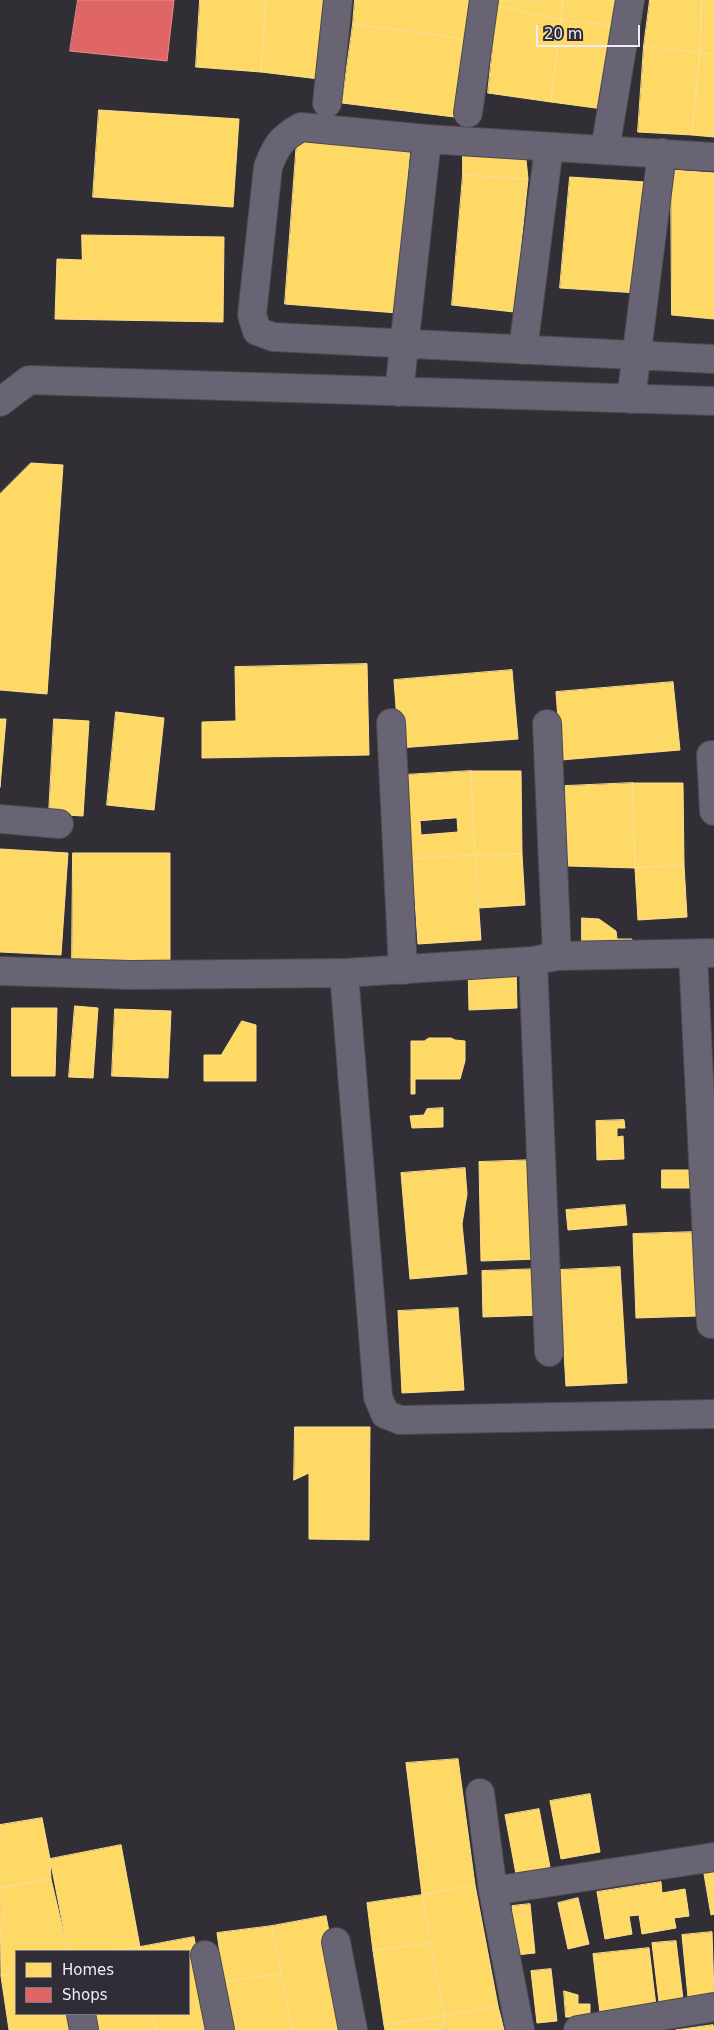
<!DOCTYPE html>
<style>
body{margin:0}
#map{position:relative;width:714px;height:2030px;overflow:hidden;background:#312f35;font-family:"DejaVu Sans",sans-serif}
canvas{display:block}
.legend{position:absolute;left:15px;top:1950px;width:175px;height:65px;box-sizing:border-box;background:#302d37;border:1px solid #7c7a83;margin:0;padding:6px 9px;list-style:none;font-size:15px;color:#efedf4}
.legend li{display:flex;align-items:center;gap:10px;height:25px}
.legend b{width:25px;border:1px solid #7c7a83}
.scale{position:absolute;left:536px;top:25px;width:104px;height:22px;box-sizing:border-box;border:2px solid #efedf4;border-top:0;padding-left:6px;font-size:15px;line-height:18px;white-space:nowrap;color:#efedf4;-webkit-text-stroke:4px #302d37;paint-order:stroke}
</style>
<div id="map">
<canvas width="714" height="2030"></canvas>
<ul class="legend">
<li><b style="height:14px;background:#ffd966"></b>Homes</li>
<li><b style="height:14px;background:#e06666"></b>Shops</li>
</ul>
<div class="scale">20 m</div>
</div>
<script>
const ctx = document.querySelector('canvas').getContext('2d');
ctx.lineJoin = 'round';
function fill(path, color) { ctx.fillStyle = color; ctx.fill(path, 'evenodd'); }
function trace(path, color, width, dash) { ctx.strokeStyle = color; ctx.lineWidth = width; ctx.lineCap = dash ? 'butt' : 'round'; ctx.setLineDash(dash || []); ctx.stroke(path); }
const homes = new Path2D(`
 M 200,0 L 266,0 L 261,72 L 196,67 Z
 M 266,0 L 327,0 L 319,79 L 261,72 Z
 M 355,0 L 470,0 L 465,39 L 353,24 Z
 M 498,0 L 563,0 L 561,20 L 497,6 Z
 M 563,0 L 618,0 L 613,25 L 561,20 Z
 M 650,0 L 702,0 L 700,53 L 644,46 Z
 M 702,0 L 714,0 L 714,54 L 700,53 Z
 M 497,6 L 561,20 L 551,102 L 488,93 Z
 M 561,20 L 613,25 L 603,109 L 551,102 Z
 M 353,24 L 465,39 L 454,117 L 342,103 Z
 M 644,46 L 700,53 L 692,135 L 638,132 Z
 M 700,53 L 714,54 L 714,137 L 692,135 Z
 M 99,110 L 239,119 L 233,207 L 93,197 Z
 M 297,140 L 410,148 L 397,313 L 285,304 Z
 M 463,148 L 525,149 L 528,179 L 463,175 Z
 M 671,170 L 714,173 L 714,319 L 672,315 Z
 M 463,175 L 528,179 L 514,312 L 452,305 Z
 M 570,177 L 645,182 L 638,293 L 560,288 Z
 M 82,235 L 224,237 L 223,322 L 55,319 L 57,259 L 82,260 Z
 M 31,463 L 63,465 L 47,694 L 0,690 L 0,494 Z
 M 367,664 L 369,755 L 202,758 L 202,722 L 236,721 L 235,667 Z
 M 512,670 L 518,739 L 399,748 L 394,680 Z
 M 673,682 L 680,750 L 561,760 L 556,692 Z
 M 116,712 L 164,718 L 154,810 L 107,805 Z
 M 0,719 L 6,719 L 0,787 Z
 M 54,719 L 89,721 L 83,816 L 49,814 Z
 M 471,771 L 475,855 L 412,859 L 403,775 Z
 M 471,771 L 521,771 L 522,854 L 475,855 Z
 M 633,783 L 635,868 L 568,866 L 565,786 Z
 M 633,783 L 683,783 L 684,865 L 635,868 Z
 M 457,818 L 458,832 L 421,835 L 420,821 Z
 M 0,849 L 68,853 L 61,955 L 0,952 Z
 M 73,853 L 170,853 L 170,962 L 72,962 Z
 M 522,854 L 525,905 L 479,908 L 475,855 Z
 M 475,855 L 481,940 L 418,944 L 412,859 Z
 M 684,865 L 687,917 L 638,920 L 635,868 Z
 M 582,918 L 599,919 L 616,931 L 617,939 L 632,939 L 632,942 L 582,943 Z
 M 516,965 L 517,1008 L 469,1010 L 468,967 Z
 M 75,1006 L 98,1008 L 93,1078 L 69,1077 Z
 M 12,1008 L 57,1008 L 55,1076 L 12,1076 Z
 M 115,1009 L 171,1011 L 168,1078 L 112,1076 Z
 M 242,1021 L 256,1025 L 256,1081 L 204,1081 L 204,1055 L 221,1055 Z
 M 429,1038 L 451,1038 L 455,1040 L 465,1041 L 465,1061 L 460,1079 L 415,1079 L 415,1094 L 411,1094 L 411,1041 L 424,1041 Z
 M 443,1108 L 443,1127 L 412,1128 L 410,1116 L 424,1115 L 427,1109 Z
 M 624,1120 L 625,1128 L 617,1128 L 617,1137 L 623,1136 L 624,1159 L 597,1160 L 596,1121 Z
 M 536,1160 L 539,1259 L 481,1261 L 479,1162 Z
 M 465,1168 L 467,1194 L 462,1224 L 467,1274 L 410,1279 L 401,1173 Z
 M 662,1170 L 694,1170 L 694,1188 L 662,1188 Z
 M 625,1205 L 627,1225 L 568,1230 L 566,1210 Z
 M 695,1232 L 698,1316 L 636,1318 L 633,1234 Z
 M 620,1267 L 627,1383 L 566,1386 L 559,1270 Z
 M 540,1269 L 541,1315 L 483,1317 L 482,1271 Z
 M 458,1308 L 464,1390 L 402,1393 L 398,1311 Z
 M 295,1427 L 370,1427 L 369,1540 L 309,1539 L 309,1473 L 294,1480 Z
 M 458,1759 L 475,1885 L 422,1895 L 406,1763 Z
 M 590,1794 L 600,1852 L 561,1859 L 550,1801 Z
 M 539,1809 L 550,1867 L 516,1874 L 505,1815 Z
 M 42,1818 L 50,1859 L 51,1879 L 0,1888 L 0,1825 Z
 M 121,1845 L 140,1947 L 107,1951 L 68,1951 L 50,1859 Z
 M 714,1866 L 714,1914 L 711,1915 L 703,1868 Z
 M 51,1879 L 68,1951 L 16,1951 L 16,1972 L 1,1976 L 0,1888 Z
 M 661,1882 L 662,1893 L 685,1889 L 689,1916 L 674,1918 L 676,1928 L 642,1934 L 639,1915 L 629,1916 L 632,1934 L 605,1939 L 597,1892 Z
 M 475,1885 L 498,2006 L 444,2016 L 422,1895 Z
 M 422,1895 L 431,1943 L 373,1951 L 367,1903 Z
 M 578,1898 L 589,1944 L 568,1949 L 558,1903 Z
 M 530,1904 L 535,1953 L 516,1955 L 512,1906 Z
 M 326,1916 L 348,2030 L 292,2030 L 272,1926 Z
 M 272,1926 L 281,1974 L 224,1982 L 217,1933 Z
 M 712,1932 L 714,1995 L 688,1997 L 682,1935 Z
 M 194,1937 L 212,2030 L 156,2030 L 153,2014 L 189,2014 L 189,1951 L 141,1951 L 140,1947 Z
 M 676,1941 L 683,1999 L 659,2002 L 652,1943 Z
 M 431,1943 L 444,2016 L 384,2025 L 373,1951 Z
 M 140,1947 L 141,1951 L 107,1951 Z
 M 649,1948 L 656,2006 L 600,2013 L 593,1954 Z
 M 551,1969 L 557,2021 L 537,2023 L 531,1971 Z
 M 16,1972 L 16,2014 L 73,2014 L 73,2030 L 9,2030 L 1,1976 Z
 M 281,1974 L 292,2030 L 231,2030 L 224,1982 Z
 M 564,1991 L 578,1995 L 578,2004 L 590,2004 L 590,2017 L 566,2017 Z
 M 498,2006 L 504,2030 L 447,2030 L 444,2016 Z
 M 93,2014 L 153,2014 L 156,2030 L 96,2030 Z
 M 444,2016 L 446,2030 L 385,2030 L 384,2025 Z
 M 713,2025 L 714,2030 L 676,2030 Z`);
fill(homes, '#ffd966');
trace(homes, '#fadf91', 1);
const shops = new Path2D(`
 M 78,0 L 174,0 L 167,61 L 70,51 Z`);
fill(shops, '#e06666');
trace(shops, '#e48e91', 1);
const minor = new Path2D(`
 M 327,103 L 338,0
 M 468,113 L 484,0
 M 605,150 L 630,0
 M 714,157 L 427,139 L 301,127 C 281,138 276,146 268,167 L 252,315 L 257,331 L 273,337 L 714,359
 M 523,350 L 549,147
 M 399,392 L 427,139
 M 631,399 L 662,153
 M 0,402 L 29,380 L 714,401
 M 391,723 L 403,970
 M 547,724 L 557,956
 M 711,755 L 714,811
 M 0,819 L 59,824
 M 693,954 L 711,1324
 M 533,961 L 549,1352
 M 344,973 L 533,961 L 557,956 L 714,953
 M 480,1793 L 493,1891 L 520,2030
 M 493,1891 L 714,1857
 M 336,1942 L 353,2030
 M 205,1955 L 220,2030
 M 81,2014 L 84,2030
 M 578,2030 L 714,2007`);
const tertiary = new Path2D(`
 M 0,971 L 130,975 L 344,973 L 378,1397 L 385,1414 L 400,1420 L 714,1414`);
trace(minor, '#4c4a4f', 30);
trace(tertiary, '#4c4a4f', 30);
trace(minor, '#696473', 28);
trace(tertiary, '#696473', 28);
</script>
